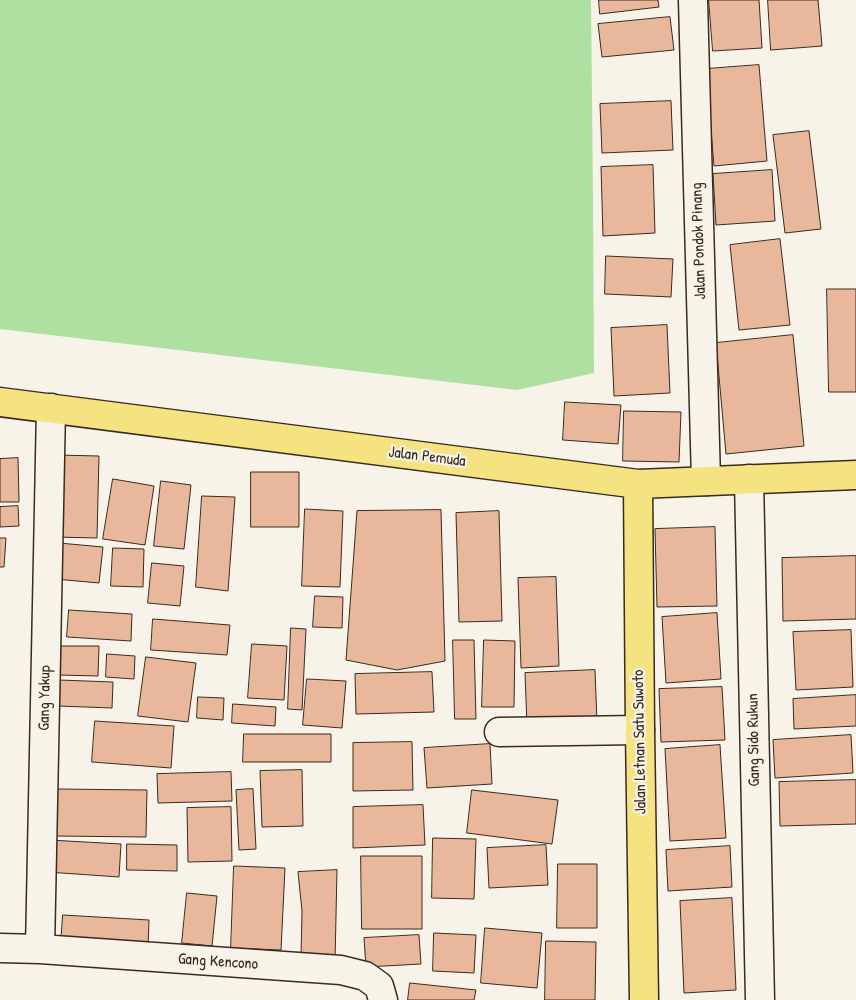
<!DOCTYPE html>
<style>
body{margin:0}
canvas{display:block;background:#f7f3e8}
</style>
<canvas width="856" height="1000"></canvas>
<script>
const ctx = document.querySelector('canvas').getContext('2d');
ctx.lineJoin = 'round';
function fill(path, color) { ctx.fillStyle = color; ctx.fill(path, 'evenodd'); }
function trace(path, color, width, dash) { ctx.strokeStyle = color; ctx.lineWidth = width; ctx.lineCap = dash ? 'butt' : 'round'; ctx.setLineDash(dash || []); ctx.stroke(path); }
function write(font, color, halo, rows, align = 'center') {
  ctx.font = font + ' "Patrick Hand",sans-serif'; ctx.lineWidth = 4.5; ctx.setLineDash([]); ctx.textBaseline = 'middle'; ctx.strokeStyle = halo; ctx.fillStyle = color; for (const [text, x, y, turn = 0] of rows) {
    ctx.save(); ctx.translate(x, y); ctx.rotate((+turn || 0) * Math.PI / 180); ctx.textAlign = isNaN(turn) ? turn : align; if (halo) ctx.strokeText(text, 0, 0); ctx.fillText(text, 0, 0); ctx.restore();
  }
}
fill(new Path2D(`
 M 0,0 L 591,0 L 593,199 L 594,373 L 517,390 L 0,329 Z`), '#aee0a1');
const building = new Path2D(`
 M 599,0 L 658,0 L 659,7 L 600,14 Z
 M 709,0 L 759,0 L 762,48 L 713,51 Z
 M 768,0 L 818,0 L 822,46 L 771,50 Z
 M 670,17 L 674,50 L 602,57 L 598,24 Z
 M 759,65 L 767,161 L 714,166 L 706,69 Z
 M 671,101 L 673,150 L 602,153 L 600,104 Z
 M 809,131 L 821,229 L 785,233 L 773,135 Z
 M 653,165 L 655,233 L 603,236 L 601,167 Z
 M 772,170 L 775,221 L 716,225 L 713,174 Z
 M 780,239 L 790,325 L 739,330 L 730,245 Z
 M 606,256 L 673,259 L 671,297 L 605,294 Z
 M 827,289 L 856,289 L 856,392 L 829,392 Z
 M 667,325 L 670,393 L 614,396 L 611,328 Z
 M 793,335 L 804,446 L 726,454 L 716,343 Z
 M 565,402 L 621,405 L 618,444 L 563,440 Z
 M 624,411 L 681,412 L 679,462 L 623,461 Z
 M 56,455 L 99,456 L 97,538 L 54,537 Z
 M 18,458 L 19,502 L 0,502 L 0,459 Z
 M 251,472 L 299,472 L 299,527 L 251,527 Z
 M 113,479 L 154,486 L 145,545 L 103,539 Z
 M 161,481 L 191,485 L 184,549 L 154,546 Z
 M 202,496 L 235,497 L 228,591 L 196,587 Z
 M 18,506 L 19,526 L 0,527 L 0,507 Z
 M 305,509 L 343,511 L 340,587 L 302,586 Z
 M 441,510 L 445,661 L 397,670 L 346,660 L 357,511 Z
 M 499,511 L 502,621 L 459,622 L 456,513 Z
 M 715,527 L 717,606 L 657,607 L 655,529 Z
 M 0,538 L 6,538 L 4,567 L 0,567 Z
 M 59,543 L 103,547 L 99,583 L 55,579 Z
 M 113,548 L 144,549 L 143,587 L 111,586 Z
 M 856,556 L 856,619 L 783,621 L 782,558 Z
 M 152,563 L 184,566 L 180,606 L 148,603 Z
 M 556,577 L 559,666 L 521,668 L 518,578 Z
 M 315,596 L 343,597 L 342,628 L 313,627 Z
 M 69,610 L 132,614 L 131,641 L 67,637 Z
 M 717,613 L 721,679 L 666,683 L 662,617 Z
 M 153,619 L 230,625 L 227,655 L 151,650 Z
 M 291,628 L 306,629 L 302,710 L 288,709 Z
 M 851,630 L 853,687 L 796,690 L 793,632 Z
 M 453,640 L 474,640 L 476,719 L 455,719 Z
 M 484,640 L 515,641 L 514,707 L 482,707 Z
 M 252,644 L 287,646 L 284,700 L 248,698 Z
 M 58,646 L 99,646 L 98,676 L 58,675 Z
 M 107,654 L 135,656 L 134,679 L 106,677 Z
 M 146,657 L 196,663 L 188,722 L 138,716 Z
 M 595,670 L 597,723 L 527,726 L 525,673 Z
 M 432,672 L 434,712 L 356,714 L 355,674 Z
 M 307,679 L 346,681 L 342,728 L 303,725 Z
 M 59,680 L 113,682 L 112,708 L 58,706 Z
 M 722,687 L 725,740 L 661,742 L 659,689 Z
 M 856,695 L 856,726 L 794,729 L 793,699 Z
 M 198,697 L 224,698 L 223,720 L 197,718 Z
 M 233,704 L 276,707 L 275,726 L 232,723 Z
 M 95,721 L 174,726 L 171,768 L 92,762 Z
 M 244,734 L 331,734 L 331,762 L 243,762 Z
 M 851,735 L 853,773 L 775,778 L 773,740 Z
 M 412,742 L 413,790 L 353,791 L 353,743 Z
 M 490,744 L 492,784 L 427,788 L 424,748 Z
 M 720,745 L 726,838 L 670,841 L 665,749 Z
 M 302,770 L 303,826 L 262,827 L 260,771 Z
 M 231,772 L 232,801 L 158,803 L 157,774 Z
 M 856,780 L 856,824 L 780,826 L 779,782 Z
 M 56,789 L 147,790 L 146,837 L 55,836 Z
 M 253,789 L 256,849 L 239,850 L 236,790 Z
 M 472,790 L 558,800 L 552,844 L 467,833 Z
 M 423,805 L 425,845 L 353,848 L 353,807 Z
 M 231,807 L 232,861 L 188,862 L 187,808 Z
 M 433,838 L 476,839 L 474,899 L 432,898 Z
 M 49,840 L 121,844 L 119,877 L 47,872 Z
 M 127,844 L 177,845 L 177,871 L 127,870 Z
 M 546,845 L 548,885 L 489,888 L 487,848 Z
 M 730,846 L 732,887 L 668,891 L 666,850 Z
 M 361,856 L 422,856 L 422,929 L 362,929 Z
 M 558,864 L 597,864 L 597,928 L 557,928 Z
 M 234,866 L 285,868 L 281,950 L 231,948 Z
 M 337,870 L 335,963 L 301,958 L 302,911 L 298,872 Z
 M 187,893 L 217,896 L 212,946 L 182,943 Z
 M 732,898 L 736,990 L 684,993 L 680,901 Z
 M 63,915 L 149,920 L 148,949 L 61,944 Z
 M 485,928 L 542,933 L 537,988 L 481,983 Z
 M 434,933 L 476,935 L 474,973 L 433,971 Z
 M 419,935 L 421,964 L 366,967 L 364,938 Z
 M 546,941 L 596,942 L 595,1000 L 545,1000 Z
 M 410,983 L 476,990 L 474,1000 L 408,1000 Z`);
fill(building, '#e9b79b');
trace(building, '#3b2a1e', 1);
const minor = new Path2D(`
 M 693,0 L 706,481
 M 749,479 L 760,1000
 M 499,732 L 640,730
 M 0,948 L 40,949 L 341,970 L 365,976 L 379,986 L 383,1000
 M 40,949 L 51,408`);
const major = new Path2D(`
 M 0,402 L 638,484 L 856,475
 M 638,484 L 640,730 L 644,1000`);
trace(minor, '#3b2a1e', 31);
trace(major, '#3b2a1e', 31);
trace(minor, '#f7f3e8', 28);
trace(major, '#f5e382', 28);
write('16px', '#3b2a1e', '#f7f3e8', [
 ["Jalan Pondok Pinang",699,241,-92],
 ["Jalan Pemuda",427,457,7],
 ["Gang Yakup",45,698,-89],
 ["Gang Sido Rukun",754,740,-91],
 ["Jalan Letnan Satu Suwoto",640,742,-91],
 ["Gang Kencono",218,962,4]
]);
</script>
